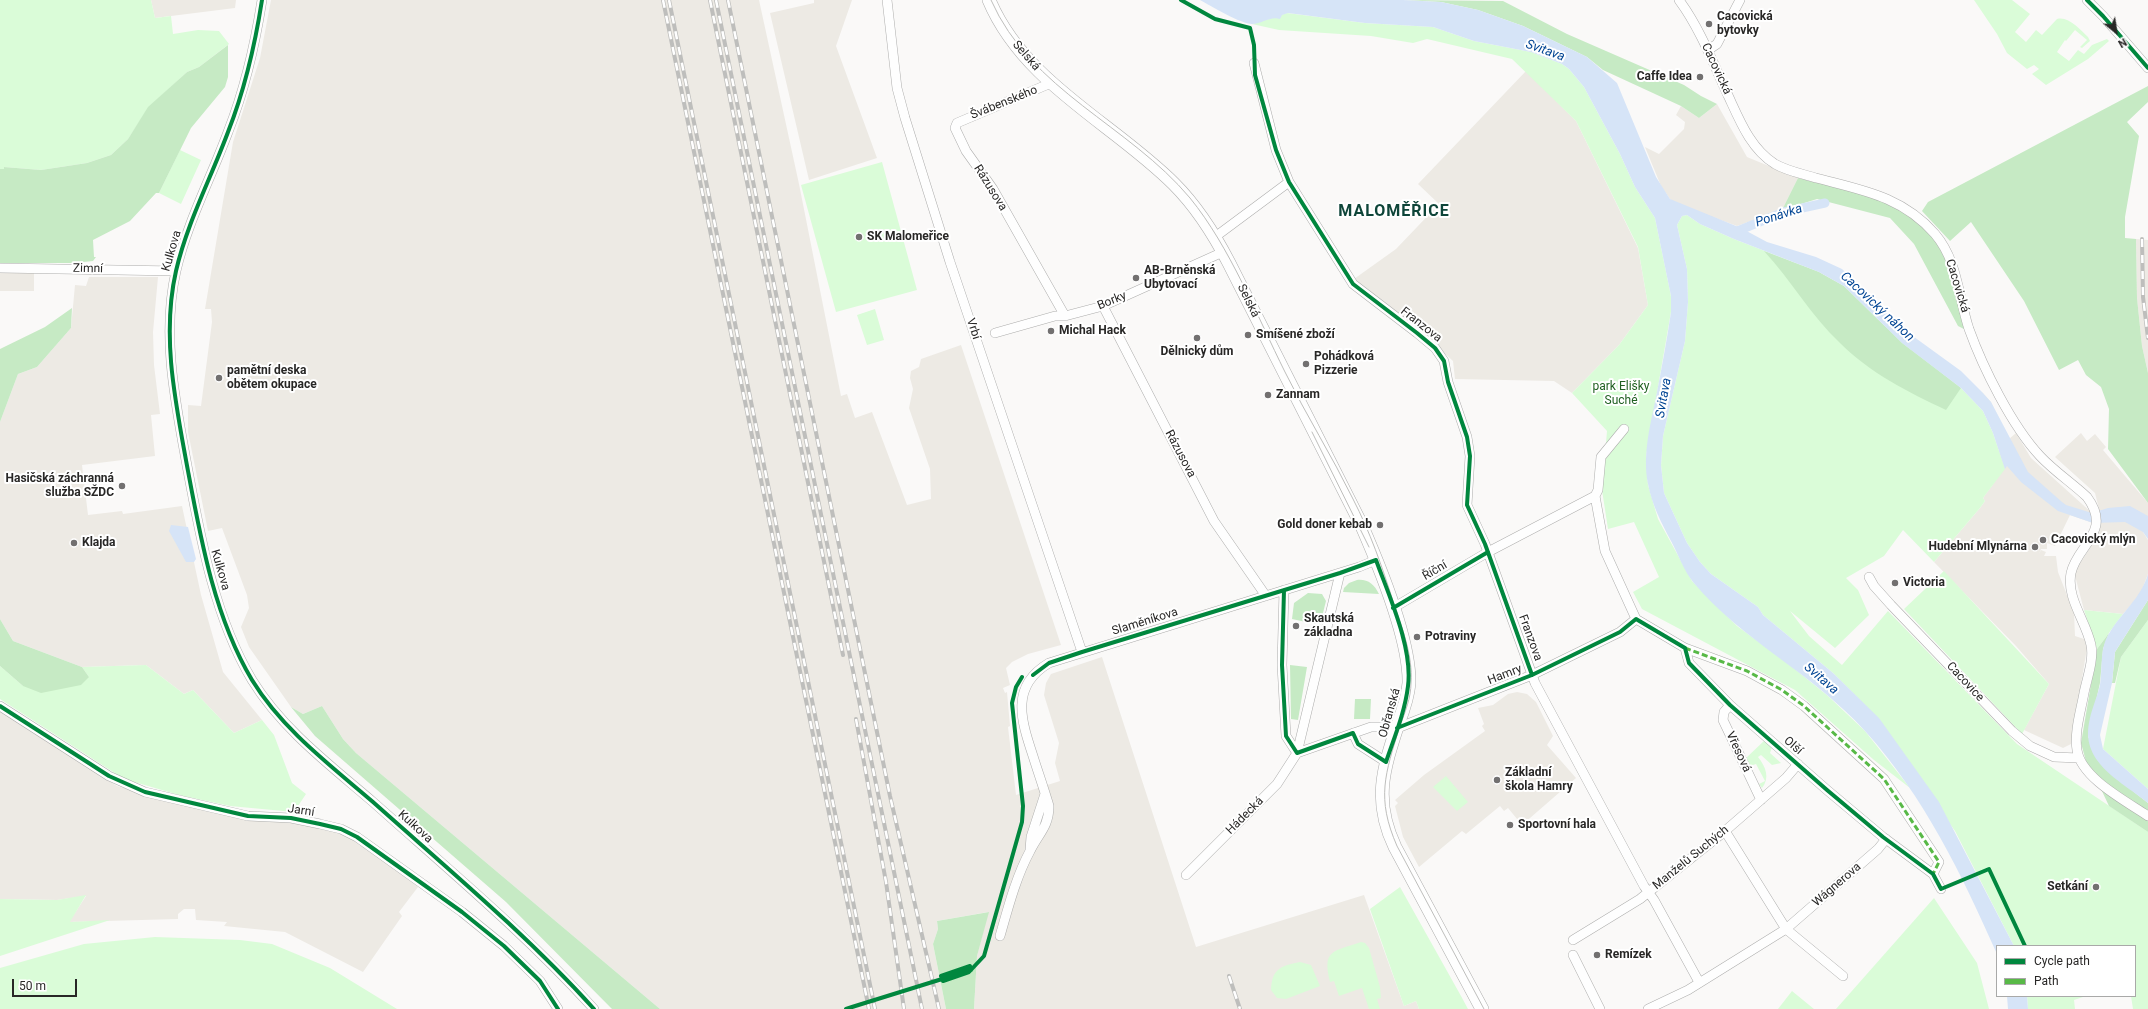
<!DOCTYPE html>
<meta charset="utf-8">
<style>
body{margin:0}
#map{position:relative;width:2148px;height:1009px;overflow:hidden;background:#faf9f8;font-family:Roboto,sans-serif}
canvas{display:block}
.legend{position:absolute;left:1996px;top:945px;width:140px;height:52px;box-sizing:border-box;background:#fff;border:1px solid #a9a9a8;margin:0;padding:5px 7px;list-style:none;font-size:12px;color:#282726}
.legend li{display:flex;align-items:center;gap:8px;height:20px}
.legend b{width:20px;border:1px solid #a9a9a8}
.north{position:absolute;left:2096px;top:12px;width:40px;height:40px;-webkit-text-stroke:3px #fff;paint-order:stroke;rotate:150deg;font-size:11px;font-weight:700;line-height:16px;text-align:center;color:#282726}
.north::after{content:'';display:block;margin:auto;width:14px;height:18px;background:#282726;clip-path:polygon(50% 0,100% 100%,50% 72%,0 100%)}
.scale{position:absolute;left:12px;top:979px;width:65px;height:18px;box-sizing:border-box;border:2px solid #282726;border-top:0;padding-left:5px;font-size:12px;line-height:14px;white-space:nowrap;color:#282726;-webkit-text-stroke:3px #fff;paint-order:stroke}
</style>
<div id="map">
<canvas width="2148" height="1009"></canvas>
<ul class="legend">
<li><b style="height:5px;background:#00873e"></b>Cycle path</li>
<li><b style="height:5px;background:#58b947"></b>Path</li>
</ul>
<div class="north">N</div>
<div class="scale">50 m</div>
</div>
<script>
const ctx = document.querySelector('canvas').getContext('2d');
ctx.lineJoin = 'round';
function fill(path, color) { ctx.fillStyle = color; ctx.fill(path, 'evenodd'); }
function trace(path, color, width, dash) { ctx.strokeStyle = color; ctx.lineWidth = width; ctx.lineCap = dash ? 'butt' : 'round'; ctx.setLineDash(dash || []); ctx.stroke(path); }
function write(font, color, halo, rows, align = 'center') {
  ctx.font = font + ' Roboto,sans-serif'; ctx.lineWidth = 4; ctx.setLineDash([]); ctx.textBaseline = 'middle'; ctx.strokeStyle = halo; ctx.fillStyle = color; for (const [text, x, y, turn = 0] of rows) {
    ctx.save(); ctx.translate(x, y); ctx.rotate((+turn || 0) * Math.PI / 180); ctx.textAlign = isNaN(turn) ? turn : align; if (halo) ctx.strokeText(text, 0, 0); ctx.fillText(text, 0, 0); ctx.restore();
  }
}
fill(new Path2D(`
 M 151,0 L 236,0 L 235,8 L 155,18 Z
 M 271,0 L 759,0 L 799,184 L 841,396 L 847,394 L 855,418 L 872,412 L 907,505 L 931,499 L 930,469 L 909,408 L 913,389 L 910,378 L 911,371 L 919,367 L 921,359 L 961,345 L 1061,645 L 1028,654 L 1012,662 L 1006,668 L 1010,685 L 1003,688 L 1005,693 L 1007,692 L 1010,726 L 1008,727 L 1016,795 L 1060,781 L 1055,763 L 1059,743 L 1044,695 L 1046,683 L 1051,674 L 1102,657 L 1196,947 L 1364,895 L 1404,1006 L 1416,1001 L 1419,1009 L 974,1009 L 977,956 L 988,912 L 937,921 L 938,929 L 933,944 L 946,1009 L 660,1009 L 356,753 L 343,739 L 322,706 L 303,714 L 291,707 L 249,647 L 241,627 L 249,608 L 247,595 L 222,528 L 208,531 L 188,432 L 188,405 L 201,406 L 212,322 L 211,309 L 205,309 L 233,142 L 260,58 Z
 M 814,0 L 852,0 L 836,46 L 877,158 L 809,180 L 770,13 L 814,3 Z
 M 1526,71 L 1576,121 L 1638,248 L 1648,305 L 1619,345 L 1572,393 L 1554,381 L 1455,379 L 1453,361 L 1409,321 L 1354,279 L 1396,249 L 1439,204 L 1418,184 Z
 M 1717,104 L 1747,157 L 1798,178 L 1782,210 L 1737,226 L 1677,204 L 1670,199 L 1661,186 L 1645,147 L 1659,154 L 1684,129 L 1685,122 L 1676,115 L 1681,106 L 1699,118 Z
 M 2136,239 L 2148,240 L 2148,373 L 2142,346 L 2137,298 Z
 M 0,270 L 34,271 L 34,291 L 0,291 Z
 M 89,277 L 158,277 L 153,332 L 154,365 L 160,414 L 151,415 L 155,456 L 82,465 L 88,515 L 122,511 L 123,514 L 182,506 L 201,595 L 223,672 L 262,720 L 234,733 L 193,690 L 184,694 L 146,665 L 82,667 L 13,641 L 0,619 L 0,422 L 18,374 L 37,367 L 71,328 L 75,285 L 86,286 Z
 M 1982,392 L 1991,402 L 2009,439 L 2016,433 L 2031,458 L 2092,513 L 2093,523 L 2070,515 L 2055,546 L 2047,543 L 2047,549 L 2041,549 L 2039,554 L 2041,550 L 2046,552 L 2044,556 L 2056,556 L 2058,572 L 2074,613 L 2075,636 L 2084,639 L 2087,648 L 2071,744 L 2063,748 L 2024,730 L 2049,684 L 2016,646 L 1934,562 L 1980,508 L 1985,501 L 1983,498 L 2004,469 Z
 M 2081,433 L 2087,441 L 2095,434 L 2106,447 L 2103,450 L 2148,503 L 2148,519 L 2143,532 L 2148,540 L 2148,574 L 2140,595 L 2123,614 L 2084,610 L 2074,572 L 2096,539 L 2099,509 L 2095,493 L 2055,457 Z
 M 1517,692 L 1527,694 L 1536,702 L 1553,736 L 1547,745 L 1576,778 L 1522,825 L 1508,808 L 1504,811 L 1500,806 L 1466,834 L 1462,831 L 1419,867 L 1403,837 L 1395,806 L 1398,803 L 1395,800 L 1424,775 L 1485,731 L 1482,726 L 1484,724 L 1478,708 L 1493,705 L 1508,694 Z
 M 0,711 L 117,786 L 211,812 L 252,820 L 289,822 L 336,832 L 353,838 L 377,854 L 418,887 L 399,912 L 402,916 L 363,972 L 285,932 L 224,926 L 227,922 L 196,920 L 195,909 L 184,909 L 178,914 L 178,919 L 69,922 L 86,896 L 57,900 L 0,899 Z`), '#edeae4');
fill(new Path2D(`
 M 0,0 L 151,0 L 155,18 L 171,16 L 173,34 L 198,30 L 219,31 L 229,44 L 199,67 L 187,72 L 149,107 L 128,139 L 111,155 L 87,163 L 41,170 L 4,167 L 4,169 L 0,169 Z
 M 1974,0 L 2012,0 L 2030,14 L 2015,32 L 2026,42 L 2036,30 L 2042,35 L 2057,19 C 2069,16 2080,30 2088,37 L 2090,41 L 2082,48 L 2080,47 L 2087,40 L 2075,30 L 2066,41 L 2065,40 L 2057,52 L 2069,61 L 2078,50 L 2084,54 L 2092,45 L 2107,39 L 2109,41 L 2088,59 L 2046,85 L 2032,74 L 2039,69 L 2034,65 L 2027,69 L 2007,53 L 1997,34 Z
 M 1287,13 L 1365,23 L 1433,27 L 1474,41 L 1531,52 L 1562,64 L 1569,69 L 1584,87 L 1620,154 L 1635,187 L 1655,218 L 1671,296 L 1671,312 L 1646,456 L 1648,485 L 1658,519 L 1692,581 L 1737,626 L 1785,661 L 1828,696 L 1865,731 L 1910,788 L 1874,760 L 1795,690 L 1642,609 L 1633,592 L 1659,577 L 1634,522 L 1608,529 L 1602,490 L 1607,431 L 1572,393 L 1619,345 L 1648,305 L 1638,247 L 1576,121 L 1512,59 L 1427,39 L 1413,43 L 1371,36 L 1279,30 L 1252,24 Z
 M 180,150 L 201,160 L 181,204 L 159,193 Z
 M 882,162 L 917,290 L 836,312 L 801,185 Z
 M 1687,215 L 1700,224 L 1734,239 L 1819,272 L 1961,388 L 1983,411 L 1993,433 L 2005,469 L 1983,498 L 1985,501 L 1980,508 L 1934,562 L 1903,530 L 1884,556 L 1846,578 L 1858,590 L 1869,615 L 1835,648 L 1790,611 L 1809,636 L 1842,665 L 1888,611 L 2017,744 L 2148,832 L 2148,1009 L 2133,1009 L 2131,996 L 2135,996 L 2135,946 L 2014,946 L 1955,831 L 1865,705 L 1833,673 L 1763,615 L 1758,607 L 1711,574 L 1700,562 L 1687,543 L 1664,493 L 1661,465 L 1663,436 L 1685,341 L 1688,302 L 1687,269 L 1677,225 L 1682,216 Z
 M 875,309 L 884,340 L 867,345 L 857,315 Z
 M 1944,571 L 2049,684 L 2022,734 L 1904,609 Z
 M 2084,610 L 2123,614 L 2097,649 Z
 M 2148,620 L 2148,789 L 2103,749 L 2121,657 Z
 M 146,665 L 184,694 L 193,690 L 234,733 L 262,720 L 274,735 L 292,783 L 306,794 L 294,812 L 230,806 L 179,795 L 124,779 L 0,699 L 0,666 L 23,686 L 89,677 L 82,667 Z
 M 1765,740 L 1772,747 L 1770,753 L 1781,763 L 1772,765 L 1761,755 L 1758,757 C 1766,767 1770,778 1762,788 L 1759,784 L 1765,781 L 1756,764 L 1750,766 L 1746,758 Z
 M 1446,776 L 1468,802 L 1457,811 L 1433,787 Z
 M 1400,887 L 1461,996 L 1468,1009 L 1419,1009 L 1416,1001 L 1404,1006 L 1370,909 Z
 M 86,895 L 70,922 L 110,920 L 0,956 L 0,899 L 57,900 Z
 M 1934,898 L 1977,963 L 1989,1009 L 1836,1009 Z
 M 155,937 L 240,940 L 272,944 L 330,968 L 397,1009 L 0,1009 L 0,968 L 84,944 Z
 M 1361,942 L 1365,943 L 1369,948 L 1380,987 L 1381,998 L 1377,999 L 1380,1009 L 1369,1009 L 1362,988 L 1339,996 L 1334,981 L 1330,982 C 1322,949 1333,952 1361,942 Z
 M 1300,962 L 1311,965 L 1320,986 L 1286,999 L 1277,998 L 1271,990 C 1272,969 1280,966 1300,962 Z
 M 1792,991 L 1814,1009 L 1778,1009 Z
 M 2027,996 L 2086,996 L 2074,1000 L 2075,1009 L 2028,1009 Z`), '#dafcd8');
fill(new Path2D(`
 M 1403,0 L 1503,1 L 1567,34 L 1684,85 L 1701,96 L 1717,104 L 1699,118 L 1681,106 L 1603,70 L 1587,57 L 1523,26 L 1478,10 L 1441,2 Z
 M 228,45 L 228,77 L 225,87 L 191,128 L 159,193 L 156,193 L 130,221 L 93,240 L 94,257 L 96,257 L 93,261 L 74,263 L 0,263 L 0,169 L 4,169 L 4,167 L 41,170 L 87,163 L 111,155 L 128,139 L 148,107 L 187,72 L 199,67 Z
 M 2148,86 L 2148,102 L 2127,122 L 2139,136 L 2125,217 L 2125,238 L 2136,239 L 2137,298 L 2142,346 L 2148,373 L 2148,503 L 2108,449 L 2109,409 L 2101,387 L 2086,375 L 2078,360 L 2059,370 L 2024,301 L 1971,222 L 1950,241 L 1922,211 L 1928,202 Z
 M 1798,178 C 1818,184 1840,186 1860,192 C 1891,201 1924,221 1941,248 C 1955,270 1961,305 1966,330 L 1958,326 L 1914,244 L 1890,218 L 1817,199 L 1782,210 Z
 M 1764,251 L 1819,272 L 1844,286 L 1902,343 L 1961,388 L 1946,410 C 1908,392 1870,373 1840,343 C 1811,316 1791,280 1764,251 Z
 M 72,308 L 71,328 L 37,367 L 18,374 L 0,422 L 0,349 L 45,327 Z
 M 1357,580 C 1368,579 1374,584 1379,594 L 1343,592 L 1344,588 L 1349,583 Z
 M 1308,593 L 1322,594 L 1326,601 L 1320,625 L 1292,619 L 1294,603 Z
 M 2148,600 L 2148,620 L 2121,657 L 2115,683 L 2112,683 L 2115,652 Z
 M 0,619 L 13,641 L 82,667 L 89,677 L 81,685 L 41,693 L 23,686 L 0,666 Z
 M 2109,633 L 2103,649 L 2100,683 L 2088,737 L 2134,792 L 2148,803 L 2148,832 L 2109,806 L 2093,772 L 2087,765 L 2081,743 L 2097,649 Z
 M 1290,665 L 1307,667 L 1298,720 L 1291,719 Z
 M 1355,699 L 1371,699 L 1370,719 L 1354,719 Z
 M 322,706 L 343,739 L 356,753 L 660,1009 L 612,1009 L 506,902 L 315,736 L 291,707 L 303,714 Z
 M 989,912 L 977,956 L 974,1009 L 946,1009 L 933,944 L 938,929 L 937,921 Z`), '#c6eac4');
fill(new Path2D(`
 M 1200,0 L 1403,0 L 1441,2 L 1478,10 L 1523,26 L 1587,57 L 1617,83 L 1656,177 L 1670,199 L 1741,228 L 1767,242 L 1816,257 L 1842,269 L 1910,334 L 1961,371 L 1982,392 L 1991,402 L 2028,472 L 2062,502 L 2066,505 L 2092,513 L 2108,508 L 2130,506 L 2148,516 L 2148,539 L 2143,532 L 2125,522 L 2093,523 L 2058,511 L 2021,482 L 2007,466 L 2005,469 L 1993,433 L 1983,411 L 1961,388 L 1902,343 L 1844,286 L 1819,272 L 1734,239 L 1700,224 L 1687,215 L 1682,216 L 1677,225 L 1687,269 L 1688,302 L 1685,341 L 1663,436 L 1661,465 L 1664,493 L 1687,543 L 1700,562 L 1711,574 L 1758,607 L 1763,615 L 1833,673 L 1879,718 L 1939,802 L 2014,946 L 1997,946 L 1997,954 C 1962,875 1924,796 1865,731 C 1814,674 1742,641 1693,582 C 1684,571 1678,554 1671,541 C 1661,522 1652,505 1648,484 C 1642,453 1651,423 1657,392 C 1662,366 1667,339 1671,312 L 1671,296 L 1655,218 L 1635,187 L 1620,154 L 1584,87 L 1569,69 L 1562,64 L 1531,52 L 1474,41 L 1433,27 L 1365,23 L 1288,13 L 1282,15 L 1280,19 C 1270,16 1262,24 1252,24 C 1241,24 1211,6 1200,0 Z
 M 171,525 L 188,527 L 196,559 L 194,562 L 186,562 L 169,531 Z
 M 2148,574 L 2148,600 L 2115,652 L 2112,683 L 2100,735 L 2103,749 L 2148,789 L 2148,803 C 2123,782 2081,764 2089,723 C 2091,710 2097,698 2100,685 C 2103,667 2099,648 2110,632 C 2122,612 2141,598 2148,574 Z
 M 2007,996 L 2027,996 L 2028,1009 L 2008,1009 Z`), '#d6e4f7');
trace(new Path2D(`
 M 1735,232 L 1784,212 L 1825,203`), '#d6e4f7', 9);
const street = new Path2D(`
 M 262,0 C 255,45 245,89 228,132 C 211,178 187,223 176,271 C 161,337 176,405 188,471 C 201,541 215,618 252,680 C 282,729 330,765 373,802 C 448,869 526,934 594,1009
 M 887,0 L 897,88 L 905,118 L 950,262 L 1082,652
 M 1679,0 C 1699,27 1712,60 1726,91 C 1738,116 1749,148 1775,164 C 1787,171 1803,174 1816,178 C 1861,190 1902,196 1935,234 C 1958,261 1958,296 1969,329 C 1983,368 2012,426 2040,456 C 2054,471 2072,483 2087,497 C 2113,532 2077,545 2071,573 C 2066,598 2086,621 2091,645 C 2094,660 2087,678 2084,693 C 2081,710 2074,732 2077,750 C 2081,778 2126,801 2148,816
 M 2087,0 L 2103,16 L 2148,68
 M 1708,50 L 1717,44 L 1740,0
 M 1254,63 L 1276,150 L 1289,182 L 1353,284 L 1417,333 L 1435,348 L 1444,361 L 1448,382 L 1467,437 L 1470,456 L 1467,505 L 1485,544 L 1535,683 L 1644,886 L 1654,900 L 1699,982
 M 1051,83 L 957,123 L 955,128 L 966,151 L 993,189 L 1065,316
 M 1215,237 L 1289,182
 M 0,268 L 176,271
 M 1103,306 L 1214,521 L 1266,596
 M 995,333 L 1055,316 L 1065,316 L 1103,306 L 1223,252
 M 1595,496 L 1605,551 L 1636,619
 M 1869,577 L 1874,586 L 1891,605 L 2012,731 L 2030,746 L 2054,757 L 2079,758
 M 1284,590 L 1282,665 L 1286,736 L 1297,753
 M 1393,608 L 1488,552 L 1595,496 L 1598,490 L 1601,457 L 1624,429
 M 1636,619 L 1685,648 L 1747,671 L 1782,690 L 1804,706 L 1884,779 L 1939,862 L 1933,874
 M 1685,648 L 1689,663 L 1730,705 L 1827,790 L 1883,837 L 1933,874 L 1941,889
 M 1730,705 L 1724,712 L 1723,720 L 1761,800
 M 0,706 L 109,776 L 145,792 L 248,816 L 291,818 L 320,824 L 341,829 L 357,837 L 462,912 L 504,946 L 540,981 L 558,1009
 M 1353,733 L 1358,744 L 1386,762
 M 1297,753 L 1371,727 L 1400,727 L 1532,675 L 1620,632 L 1636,619
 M 1725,831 L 1786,929 L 1843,976
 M 1030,850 L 1031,837 L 1045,794
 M 1186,875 L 1277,784 L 1297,753 L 1340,573
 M 1000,936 C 1008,908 1016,877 1030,851 C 1038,834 1049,827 1049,806 C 1044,789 1038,772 1033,756 C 1021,720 1010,686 1049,663 L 1359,567 L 1376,560
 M 1573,940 L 1640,899 L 1725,831 L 1786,778 L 1798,764
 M 1573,955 L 1600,1009
 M 1648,1009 L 1688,990 L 1786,929 L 1878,849 L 1886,839`);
const secondary = new Path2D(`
 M 989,0 C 1024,83 1113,123 1174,184 C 1197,207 1214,234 1229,263 L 1361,524 C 1379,565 1410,639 1409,683 C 1408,697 1403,711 1398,724 C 1383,770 1373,801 1395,847 L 1482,1009`);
trace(street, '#adadac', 10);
trace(secondary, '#adadac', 14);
trace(street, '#fefefe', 9);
trace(secondary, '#fefefe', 13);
trace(new Path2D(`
 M 991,0 C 1031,91 1129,125 1190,198 C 1230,247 1257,316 1285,372 C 1306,415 1332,456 1353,499 C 1370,532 1382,566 1393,601 C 1402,628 1413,655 1411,683 C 1411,698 1405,712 1400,726 C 1385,774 1376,798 1397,846 L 1484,1009
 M 1312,432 L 1369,547`), '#bebebc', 1);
const rail = new Path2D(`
 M 663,0 L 869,1009
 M 669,0 L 875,1009
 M 710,0 L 843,655
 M 716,0 L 922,1009
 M 728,0 L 890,796 L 939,1009
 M 2142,239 L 2143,297 L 2148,338
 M 856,719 L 886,882 L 904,1009
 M 1229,976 L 1240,1009`);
trace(rail, '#bebebc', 4);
trace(rail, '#fff', 2.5, [8]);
trace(new Path2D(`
 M 1685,648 L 1747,671 L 1782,690 L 1804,706 L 1884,779 L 1939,862 L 1933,874`), '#58b947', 3, [6, 3]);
trace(new Path2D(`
 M 262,0 C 255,45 245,89 228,132 C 211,178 187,223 176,271 C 161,337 176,405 188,471 C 201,541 215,618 252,680 C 282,729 330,765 373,802 C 448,869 526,934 594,1009
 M 1181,0 L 1215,19 L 1250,28 L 1254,45 L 1255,75 L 1276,150 L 1289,182 L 1353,284 L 1417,333 L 1435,348 L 1444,361 L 1448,382 L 1467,437 L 1470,456 L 1467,505 L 1485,544 L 1532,675
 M 2087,0 L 2103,16 L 2148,68
 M 1393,608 L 1488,552
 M 1033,675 L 1049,663 L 1082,652 L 1340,573 L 1376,560 C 1389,596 1413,648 1408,686 C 1405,712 1394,738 1386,762 L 1358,744 L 1353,733 L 1297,753 L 1286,736 L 1282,665 L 1284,590
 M 0,706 L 109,776 L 145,792 L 248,816 L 291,818 L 320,824 L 341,829 L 357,837 L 462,912 L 504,946 L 540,981 L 558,1009
 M 1397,728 L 1532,675 L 1620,632 L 1636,619 L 1685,648 L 1689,663 L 1730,705 L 1827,790 L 1883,837 L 1933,874 L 1941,889 L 1989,869 L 2025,946
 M 846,1009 L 852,1007 L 971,970 L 970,966 L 941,976 L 943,981 L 969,972 L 984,956 L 1022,822 L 1023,806 L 1012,703 L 1016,687 L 1022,677`), '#00873e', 4);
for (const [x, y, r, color] of [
 [1709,24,4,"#727070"],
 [1700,77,4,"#727070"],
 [859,237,4,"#727070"],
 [1136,278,4,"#727070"],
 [1051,331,4,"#727070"],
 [1248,335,4,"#727070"],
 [1197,338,4,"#727070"],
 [1306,364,4,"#727070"],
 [219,378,4,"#727070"],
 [1268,395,4,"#727070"],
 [122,486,4,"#727070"],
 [1380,525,4,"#727070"],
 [2043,540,4,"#727070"],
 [74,543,4,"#727070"],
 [2035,547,4,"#727070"],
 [1895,583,4,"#727070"],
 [1296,626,4,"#727070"],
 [1417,637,4,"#727070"],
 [1497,780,4,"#727070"],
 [1510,825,4,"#727070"],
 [2096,887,4,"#727070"],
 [1597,955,4,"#727070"]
]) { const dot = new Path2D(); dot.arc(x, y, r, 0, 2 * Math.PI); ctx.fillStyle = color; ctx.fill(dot); trace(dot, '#fff', 1.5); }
write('bold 12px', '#282726', '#fff', [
 ["Cacovická",1717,17],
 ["bytovky",1717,31],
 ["Caffe Idea",1692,77,"right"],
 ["SK Malomeřice",867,237],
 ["AB-Brněnská",1144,271],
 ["Ubytovací",1144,285],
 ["Michal Hack",1059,331],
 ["Smíšené zboží",1256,335],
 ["Dělnický dům",1197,352,"center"],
 ["Pohádková",1314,357],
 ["Pizzerie",1314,371],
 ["pamětní deska",227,371],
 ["obětem okupace",227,385],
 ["Zannam",1276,395],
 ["Hasičská záchranná",114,479,"right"],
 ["služba SŽDC",114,493,"right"],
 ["Gold doner kebab",1372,525,"right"],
 ["Cacovický mlýn",2051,540],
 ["Klajda",82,543],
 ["Hudební Mlynárna",2027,547,"right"],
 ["Victoria",1903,583],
 ["Skautská",1304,619],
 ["základna",1304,633],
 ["Potraviny",1425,637],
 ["Základní",1505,773],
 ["škola Hamry",1505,787],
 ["Sportovní hala",1518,825],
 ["Setkání",2088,887,"right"],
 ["Remízek",1605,955]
], 'left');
write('12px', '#282726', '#fff', [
 ["Selská",1026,56,49],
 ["Cacovická",1716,69,65],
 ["Švábenského",1004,103,-22],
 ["Rázusova",990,188,58],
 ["Kulkova",172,251,-74],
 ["Zimní",88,269,1],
 ["Cacovická",1957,286,73],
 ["Borky",1112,301,-22],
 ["Selská",1248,301,64],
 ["Franzova",1421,325,38],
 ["Vrbí",973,329,72],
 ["Rázusova",1180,454,62],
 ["Kulkova",220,570,74],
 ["Říční",1435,571,-30],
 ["Slaměníkova",1145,622,-17],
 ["Franzova",1530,638,70],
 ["Hamry",1505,675,-21],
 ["Cacovice",1965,682,47],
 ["Obřanská",1390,713,-74],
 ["Olší",1793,746,41],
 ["Vřesová",1738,752,65],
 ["Jarní",301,811,8],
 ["Hádecká",1245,816,-45],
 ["Kulkova",415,827,42],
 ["Manželů Suchých",1691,858,-39],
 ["Wágnerova",1837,885,-41]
]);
write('12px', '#206022', '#fff', [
 ["park Elišky",1621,387],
 ["Suché",1621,401]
]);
write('italic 13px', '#004493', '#fff', [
 ["Svitava",1545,51,20],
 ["Ponávka",1779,216,-18],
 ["Cacovický náhon",1877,307,43],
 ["Svitava",1664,398,-80],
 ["Svitava",1821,679,41]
]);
ctx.letterSpacing = '1px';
write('bold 16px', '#0e4539', '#fff', [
 ["MALOMĚŘICE",1394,212]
]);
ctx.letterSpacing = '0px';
</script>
